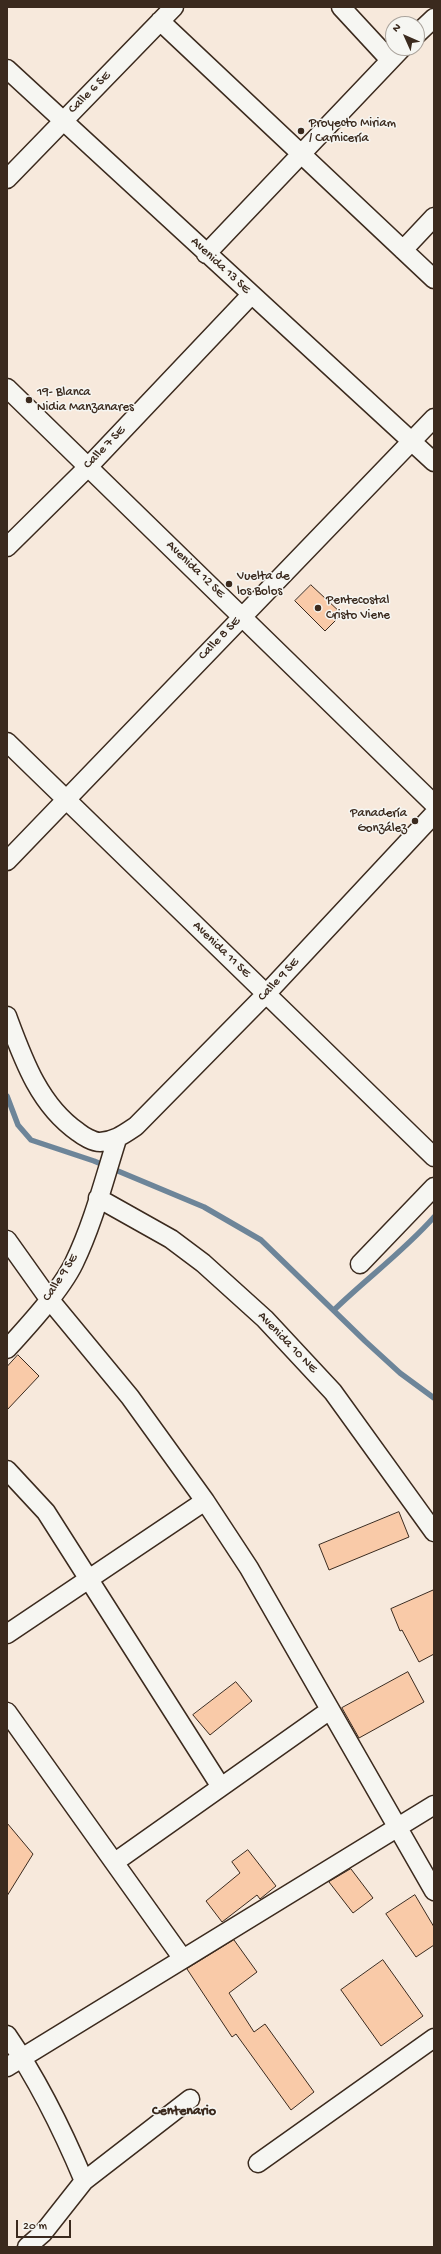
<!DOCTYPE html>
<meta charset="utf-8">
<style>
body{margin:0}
#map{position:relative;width:441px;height:2254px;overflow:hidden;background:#f7e9dc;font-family:"Gochi Hand",sans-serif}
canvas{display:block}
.frame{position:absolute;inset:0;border:8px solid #3b2a1e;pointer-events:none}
.north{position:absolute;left:385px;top:16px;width:40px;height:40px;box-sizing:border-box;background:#f6f6f2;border:1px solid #aba49d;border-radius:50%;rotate:315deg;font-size:11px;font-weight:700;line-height:16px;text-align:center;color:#3b2a1e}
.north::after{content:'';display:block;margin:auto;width:14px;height:18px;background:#3b2a1e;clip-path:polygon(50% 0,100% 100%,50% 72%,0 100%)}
.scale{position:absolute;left:16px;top:2220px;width:55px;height:18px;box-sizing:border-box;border:2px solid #3b2a1e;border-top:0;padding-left:5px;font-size:12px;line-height:14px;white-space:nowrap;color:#3b2a1e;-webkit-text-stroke:3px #f6f6f2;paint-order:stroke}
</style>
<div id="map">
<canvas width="441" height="2254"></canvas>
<div class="frame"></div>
<div class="north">N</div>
<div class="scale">20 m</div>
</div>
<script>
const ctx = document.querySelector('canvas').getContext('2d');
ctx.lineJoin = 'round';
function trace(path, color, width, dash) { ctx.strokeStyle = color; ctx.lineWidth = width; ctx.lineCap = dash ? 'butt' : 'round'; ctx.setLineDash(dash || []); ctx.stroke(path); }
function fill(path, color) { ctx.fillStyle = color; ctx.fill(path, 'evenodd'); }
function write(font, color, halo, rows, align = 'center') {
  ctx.font = font + ' "Gochi Hand",sans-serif'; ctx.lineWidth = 3; ctx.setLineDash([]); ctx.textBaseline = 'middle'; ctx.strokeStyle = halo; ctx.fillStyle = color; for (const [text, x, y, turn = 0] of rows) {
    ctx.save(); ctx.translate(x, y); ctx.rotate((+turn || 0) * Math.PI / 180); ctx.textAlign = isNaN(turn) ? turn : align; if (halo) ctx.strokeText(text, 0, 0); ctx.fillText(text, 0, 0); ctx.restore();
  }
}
trace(new Path2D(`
 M 7,1096 L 18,1125 L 31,1140 L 94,1161 L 204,1207 L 261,1240 L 365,1341 L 400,1373 L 434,1398
 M 334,1310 C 367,1278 404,1251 434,1217`), '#6d8599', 5.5);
const building = new Path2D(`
 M 311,585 L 342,614 L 325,631 L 295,601 Z
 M 18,1355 L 39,1376 L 7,1410 L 7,1367 Z
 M 399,1512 L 409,1537 L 329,1570 L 319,1545 Z
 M 434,1590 L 434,1654 L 419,1662 L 402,1630 L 400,1631 L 391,1609 Z
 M 408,1672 L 424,1702 L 359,1738 L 342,1708 Z
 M 236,1682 L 252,1701 L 210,1735 L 193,1715 Z
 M 7,1823 L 33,1854 L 7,1896 Z
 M 248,1850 L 276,1886 L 260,1899 L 257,1895 L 222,1922 L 206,1901 L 240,1873 L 232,1862 Z
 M 351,1869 L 373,1898 L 353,1913 L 329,1882 Z
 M 415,1895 L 434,1927 L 434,1945 L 416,1957 L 386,1914 Z
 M 234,1940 L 257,1972 L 229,1993 L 254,2032 L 265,2024 L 314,2092 L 291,2110 L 236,2034 L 232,2037 L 187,1969 Z
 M 383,1960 L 423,2016 L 381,2046 L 341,1990 Z`);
fill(building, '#f9caa8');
trace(building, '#3b2a1e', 1);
const minor = new Path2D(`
 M 341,7 L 390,60
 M 160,21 L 434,279
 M 417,34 L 434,18
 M 7,69 L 434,462
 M 7,179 L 174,7
 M 403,250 L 434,217
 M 206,254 L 402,48
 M 7,388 L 434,804
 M 7,547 L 88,467 L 251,295
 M 7,742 L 434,1157
 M 7,861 L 434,418
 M 7,1016 C 23,1059 39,1105 78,1132 C 83,1136 93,1142 100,1142 C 115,1141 124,1134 136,1126 L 266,994 L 434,814
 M 98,1198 L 171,1239 L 203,1263 L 265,1319 L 333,1392 L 434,1532
 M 7,1240 L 49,1299 L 130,1397 L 205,1501 L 249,1568 L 434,1891
 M 360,1264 L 434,1187
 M 7,1349 C 28,1326 61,1290 74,1263 C 93,1224 104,1180 117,1139
 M 7,1470 L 46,1512 L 221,1787
 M 7,1634 L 205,1501
 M 7,1712 L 183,1959
 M 115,1862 L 330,1710
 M 7,2035 C 38,2080 63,2131 84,2181 L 43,2233 L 27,2247
 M 7,2067 L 434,1805
 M 258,2163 L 434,2038
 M 84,2181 L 190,2099`);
trace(minor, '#3b2a1e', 21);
trace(minor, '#f6f6f2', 18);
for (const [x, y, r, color] of [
 [301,131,4,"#3b2a1e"],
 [29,400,4,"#3b2a1e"],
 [229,584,4,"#3b2a1e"],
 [318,608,4,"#3b2a1e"],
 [415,821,4,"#3b2a1e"]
]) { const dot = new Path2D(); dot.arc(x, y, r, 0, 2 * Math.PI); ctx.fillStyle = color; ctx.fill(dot); trace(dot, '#f6f6f2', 1.5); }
write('13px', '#3b2a1e', '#f6f6f2', [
 ["Calle 6 SE",90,93,-45],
 ["Avenida 13 SE",220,266,43],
 ["Calle 7 SE",105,448,-46],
 ["Avenida 12 SE",195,570,44],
 ["Calle 8 SE",220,639,-46],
 ["Avenida 11 SE",221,950,44],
 ["Calle 9 SE",279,980,-47],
 ["Calle 9 SE",61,1278,-57],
 ["Avenida 10 NE",287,1343,46]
]);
write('13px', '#3b2a1e', '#f6f6f2', [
 ["Proyecto Miriam",309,124],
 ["/ Carnicería",309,139],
 ["19- Blanca",37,393],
 ["Nidia Manzanares",37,408],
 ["Vuelta de",237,577],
 ["los Bolos",237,592],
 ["Pentecostal",326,601],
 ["Cristo Viene",326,616],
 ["Panadería",407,814,"right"],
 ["González",407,829,"right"]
], 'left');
write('bold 14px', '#3b2a1e', '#f6f6f2', [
 ["Centenario",184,2112]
]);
</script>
